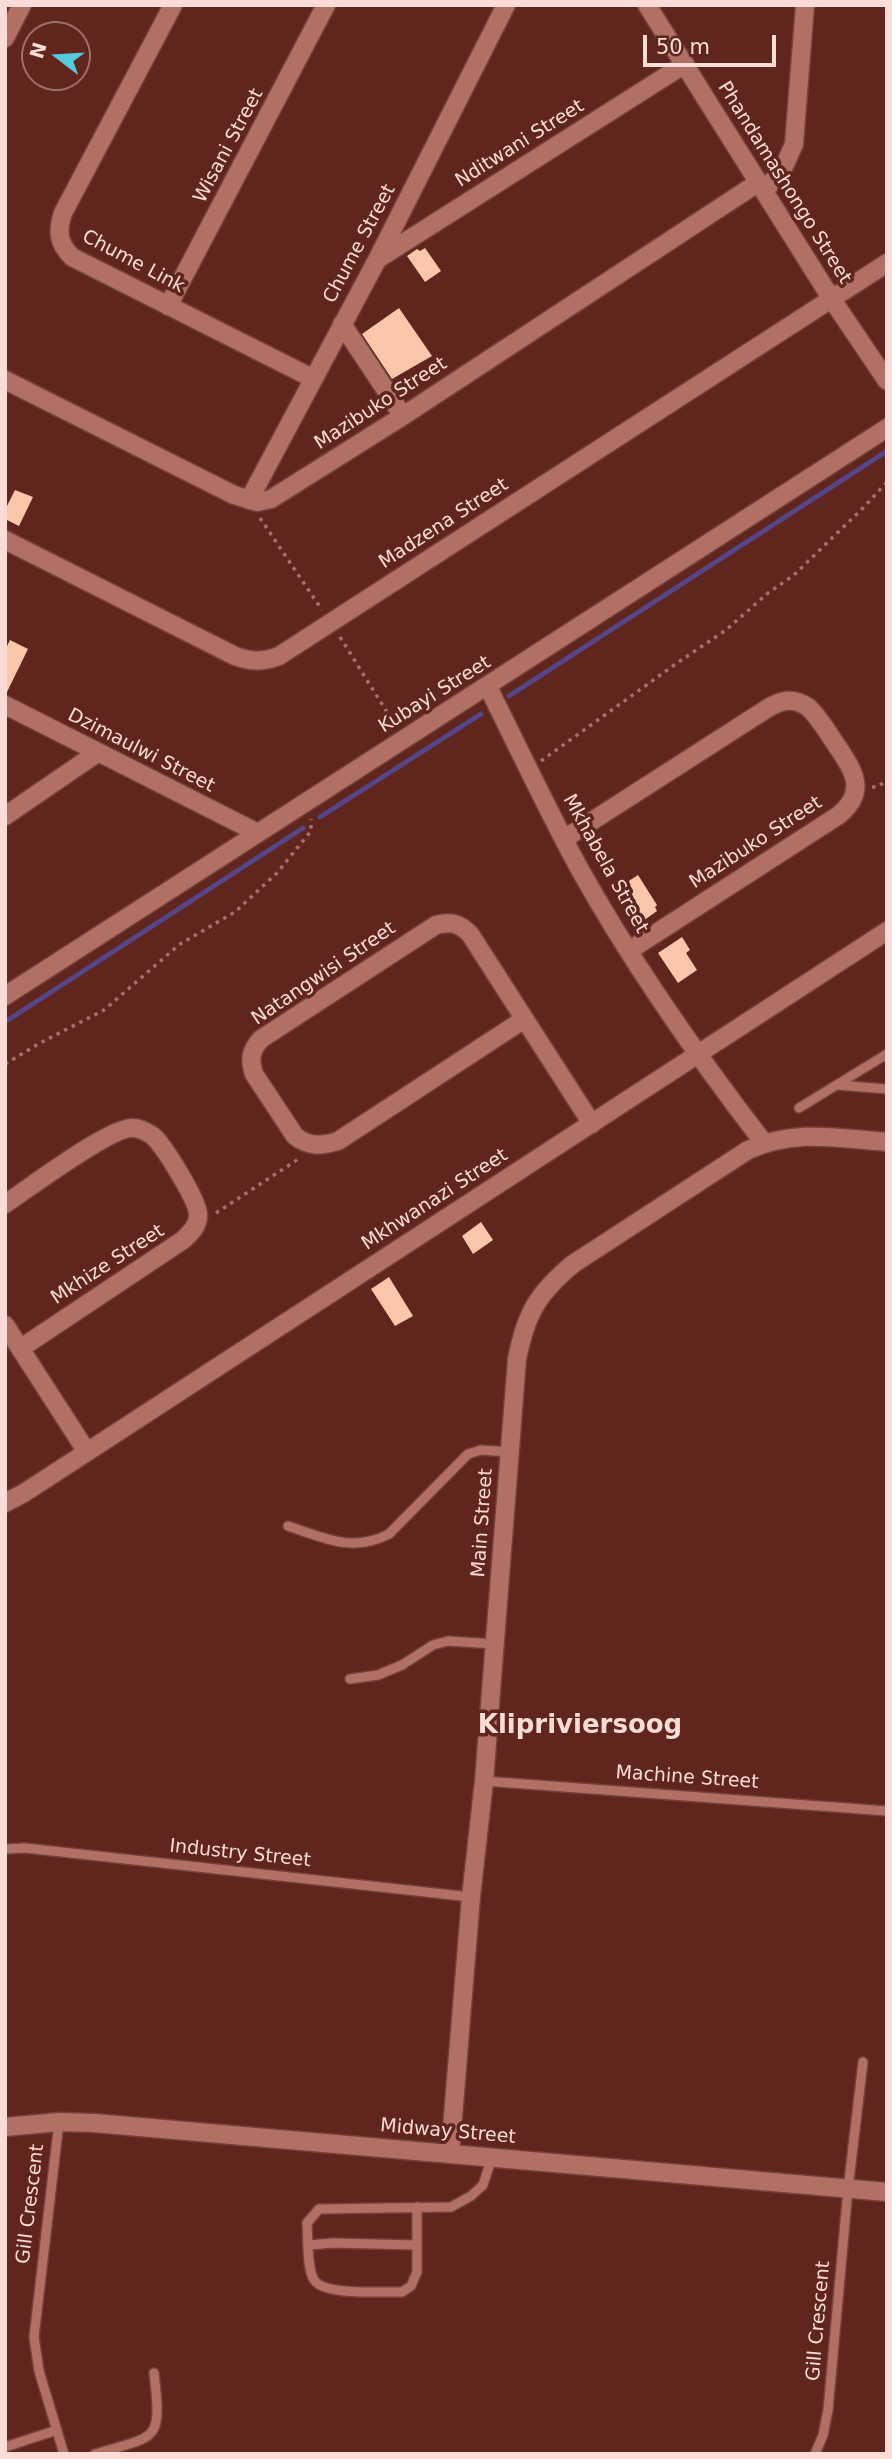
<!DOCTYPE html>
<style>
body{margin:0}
#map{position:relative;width:892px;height:2459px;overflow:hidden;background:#60261e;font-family:"DejaVu Sans",sans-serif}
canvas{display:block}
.frame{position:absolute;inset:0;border:7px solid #fbdcd7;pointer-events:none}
.north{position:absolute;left:21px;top:21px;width:70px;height:70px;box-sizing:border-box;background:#60261e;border:2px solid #9e6f68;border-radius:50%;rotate:287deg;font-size:19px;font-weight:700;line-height:28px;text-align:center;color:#fbdcd7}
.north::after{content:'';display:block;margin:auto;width:24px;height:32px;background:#54cade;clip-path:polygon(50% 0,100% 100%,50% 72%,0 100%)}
.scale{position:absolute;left:643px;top:35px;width:133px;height:32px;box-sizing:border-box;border:4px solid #fbdcd7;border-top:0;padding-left:9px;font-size:21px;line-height:24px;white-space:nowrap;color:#fbdcd7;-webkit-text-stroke:5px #60261e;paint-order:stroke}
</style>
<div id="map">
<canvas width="892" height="2459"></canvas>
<div class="frame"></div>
<div class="north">N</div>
<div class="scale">50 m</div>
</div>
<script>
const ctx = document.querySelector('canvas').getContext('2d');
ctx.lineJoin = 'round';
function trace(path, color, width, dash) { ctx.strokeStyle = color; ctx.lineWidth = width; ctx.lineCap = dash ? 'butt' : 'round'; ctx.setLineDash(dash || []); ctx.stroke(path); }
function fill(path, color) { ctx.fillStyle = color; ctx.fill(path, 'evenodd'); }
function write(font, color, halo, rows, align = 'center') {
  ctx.font = font + ' "DejaVu Sans",sans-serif'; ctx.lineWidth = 7; ctx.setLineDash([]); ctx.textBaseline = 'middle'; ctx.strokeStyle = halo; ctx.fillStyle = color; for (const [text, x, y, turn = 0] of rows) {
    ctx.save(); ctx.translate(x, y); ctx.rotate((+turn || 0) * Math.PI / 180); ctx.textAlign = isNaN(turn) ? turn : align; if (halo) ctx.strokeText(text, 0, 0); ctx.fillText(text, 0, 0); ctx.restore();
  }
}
trace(new Path2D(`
 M 509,696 L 887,451
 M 320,817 L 481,714
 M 5,1022 L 303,828`), '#554589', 5);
fill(new Path2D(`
 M 425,248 L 441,271 L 425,282 L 407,256 L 417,249 L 420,251 Z
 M 399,308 L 432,356 L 392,379 L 362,334 Z
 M 15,490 L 33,497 L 19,526 L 5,519 L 5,510 Z
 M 10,640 L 28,649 L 6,694 L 5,650 Z
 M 638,875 L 657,905 L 655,907 L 657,911 L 643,921 L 621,886 Z
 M 682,937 L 690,950 L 686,953 L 697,970 L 678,983 L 658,953 Z
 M 481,1222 L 493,1240 L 473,1254 L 462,1236 Z
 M 389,1277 L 413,1316 L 395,1326 L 371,1289 Z`), '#fac7ab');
const lane = new Path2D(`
 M 837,1085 L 887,1089
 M 799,1108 L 887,1054
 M 288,1526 C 325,1538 352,1553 389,1534 L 468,1454 L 481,1450 L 510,1452
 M 350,1679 L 378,1675 L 402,1665 L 433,1645 L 448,1641 L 495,1644
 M 484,1781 L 887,1811
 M 5,1849 L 25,1848 L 471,1897
 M 59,2122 L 34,2337 L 39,2371 L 64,2454
 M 417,2207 L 417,2272 L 411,2286 L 402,2292 C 383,2291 321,2297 313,2278 C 307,2266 308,2237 307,2223 L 319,2209 L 451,2207 L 471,2196 L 483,2185 L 492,2157
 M 309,2245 L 333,2243 L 417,2245
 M 5,2447 L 57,2430
 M 95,2454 C 158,2435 162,2443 154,2373
 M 815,2454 L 823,2435 L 828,2410 L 848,2189 L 863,2062`);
const street = new Path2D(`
 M 173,5 L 63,213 C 57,231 58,243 72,257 L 312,378
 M 647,5 L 831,298 L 887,381
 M 5,38 L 22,5
 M 765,190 L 783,169 L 794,144 L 805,5
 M 378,259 L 685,64
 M 168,306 L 326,5
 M 342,324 L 403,416
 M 5,380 L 234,495 L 257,502 L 271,499 L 403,416 L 759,182
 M 249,500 L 377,260 L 506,5
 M 5,540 L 235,656 C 252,662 263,662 279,656 L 887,263
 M 488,687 C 518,747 547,809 579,868 C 633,965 697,1056 764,1143
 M 5,705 L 258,833
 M 5,816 L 97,753
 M 564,839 L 768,708 C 782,700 793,697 808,707 C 819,717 826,730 835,743 C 852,769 869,790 839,815 L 630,950
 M 5,996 L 887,428
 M 523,1020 L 338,1141 C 322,1146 309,1147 295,1136 L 254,1074 C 249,1059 251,1050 261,1039 L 436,925 C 450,921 459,923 470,934 L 592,1124
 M 5,1204 C 28,1189 111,1126 133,1128 C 140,1128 147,1132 153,1136 C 164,1146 197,1199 198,1214 C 199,1225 191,1233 183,1240 L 21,1348
 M 5,1325 L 87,1452
 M 5,1503 L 24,1493 L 887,931
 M 5,2127 L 59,2122 L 94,2123 L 887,2192
 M 450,2153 L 471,1897 L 484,1781 L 517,1359 C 526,1314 537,1294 573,1264 L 748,1150 C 796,1129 836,1138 887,1142`);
trace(lane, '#73413c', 12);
trace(street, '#73413c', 21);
trace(new Path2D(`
 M 260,518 L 322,610
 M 340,637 L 395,725
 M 541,761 L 677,663 L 726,630 L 768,593 L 794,575 L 863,508 L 887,482
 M 872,787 L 876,787 L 887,781
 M 5,1064 L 40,1043 L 104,1010 L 180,944 L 235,912 L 277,873 L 311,831 L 311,819
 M 216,1213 L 300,1158`), '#a1726b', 3.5, [3.5, 5]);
trace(lane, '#b27064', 9);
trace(street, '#b27064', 18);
write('19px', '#fbdcd7', '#60261e', [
 ["Nditwani Street",520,144,-32],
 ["Wisani Street",229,146,-62],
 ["Phandamashongo Street",784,183,58],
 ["Chume Street",360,244,-62],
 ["Chume Link",133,262,28],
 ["Mazibuko Street",381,404,-33],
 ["Madzena Street",444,524,-33],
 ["Kubayi Street",435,695,-32],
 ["Dzimaulwi Street",141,751,27],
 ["Mazibuko Street",756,843,-33],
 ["Mkhabela Street",605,864,61],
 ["Natangwisi Street",324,974,-34],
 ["Mkhwanazi Street",435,1200,-33],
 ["Mkhize Street",108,1265,-33],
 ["Main Street",483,1523,-86],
 ["Machine Street",687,1778,4],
 ["Industry Street",240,1854,6],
 ["Midway Street",448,2132,5],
 ["Gill Crescent",31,2204,-83],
 ["Gill Crescent",819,2321,-85]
]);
write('bold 26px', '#fbdcd7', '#60261e', [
 ["Klipriviersoog",580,1726]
]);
</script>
